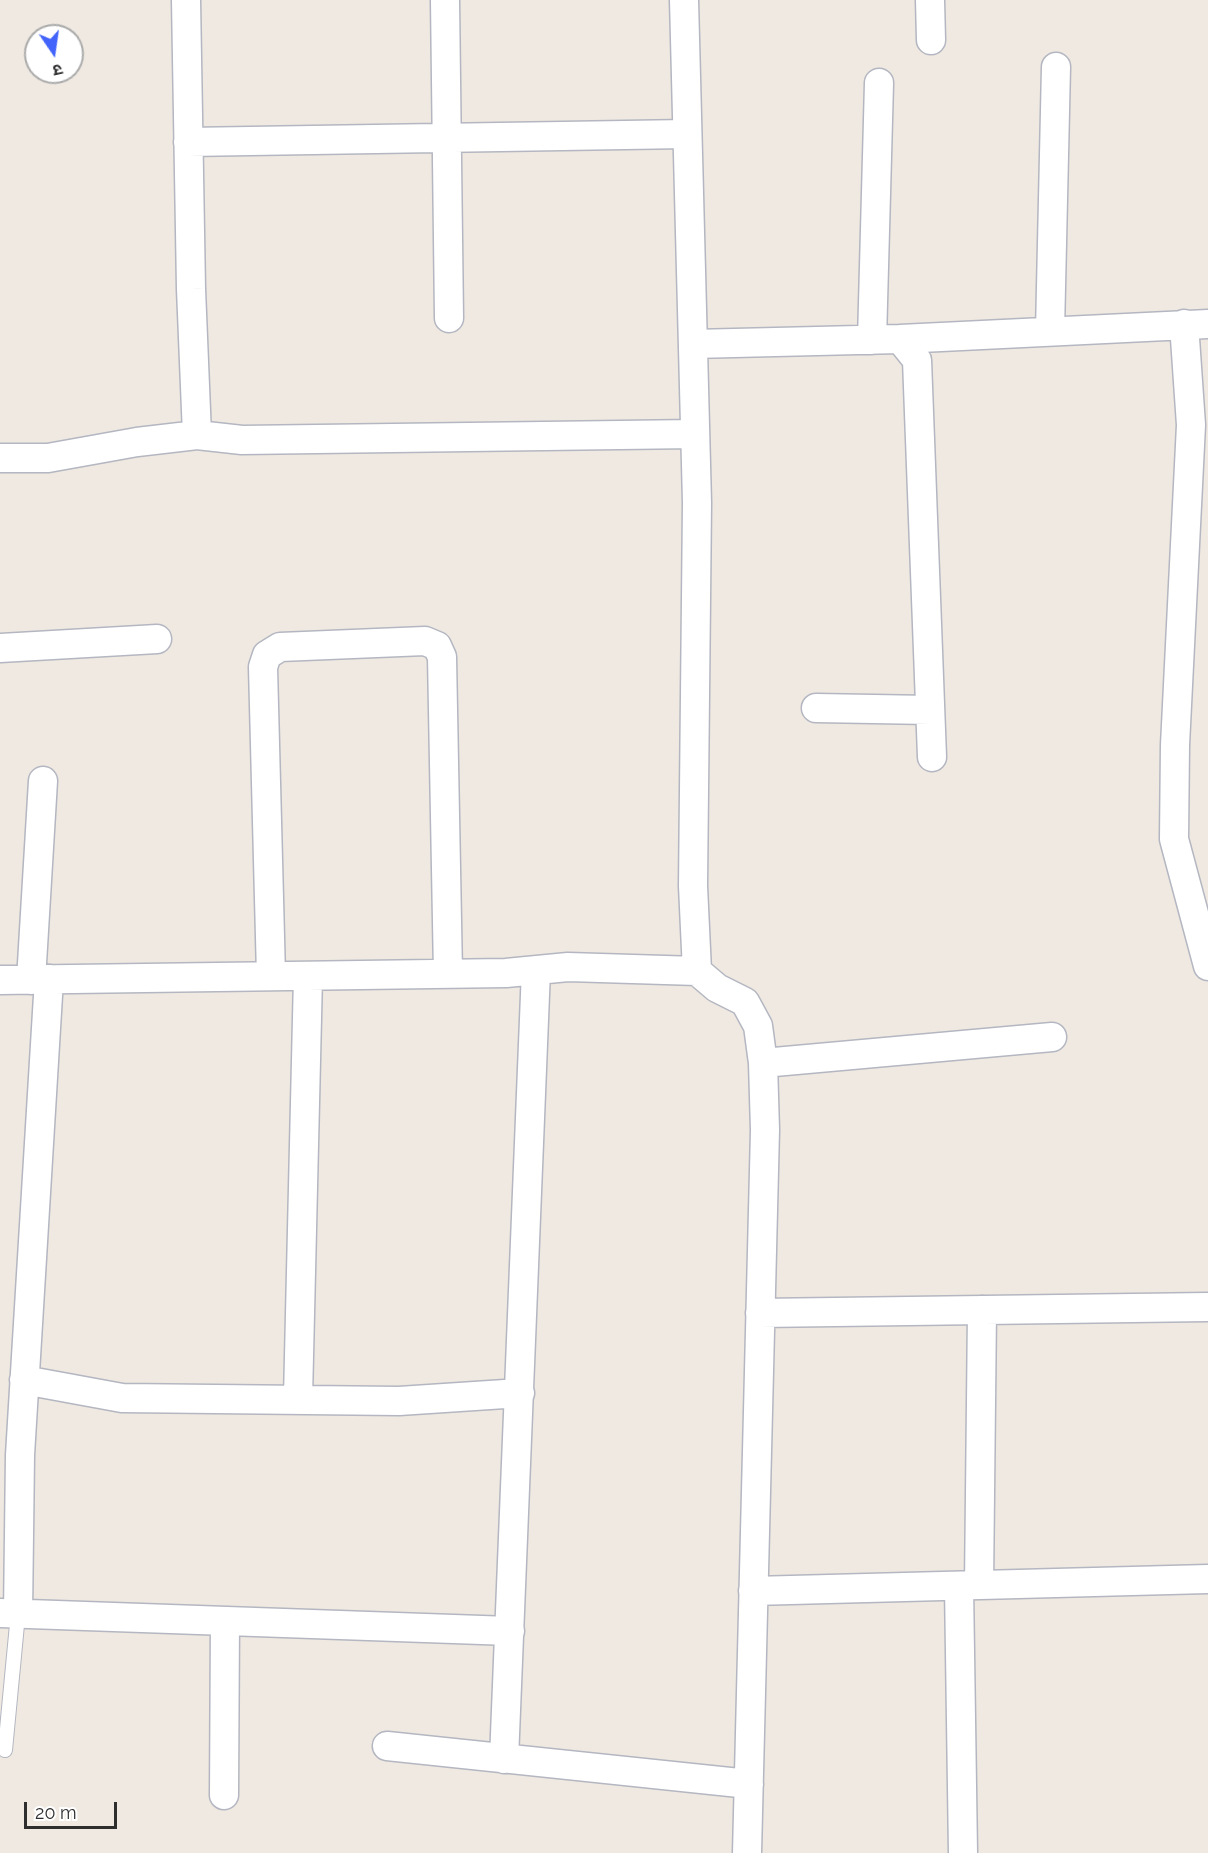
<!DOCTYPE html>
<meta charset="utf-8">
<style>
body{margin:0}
#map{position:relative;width:1208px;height:1853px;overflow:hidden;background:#efe9e1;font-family:Raleway,"Noto Sans Devanagari",sans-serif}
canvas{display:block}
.north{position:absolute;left:24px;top:24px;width:60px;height:60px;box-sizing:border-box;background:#fff;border:2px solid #ababab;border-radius:50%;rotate:167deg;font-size:16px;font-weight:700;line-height:24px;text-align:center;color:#2e2e2e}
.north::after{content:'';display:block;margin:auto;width:21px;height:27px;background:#4264fb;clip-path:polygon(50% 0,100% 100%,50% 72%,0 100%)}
.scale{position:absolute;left:24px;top:1802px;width:93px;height:27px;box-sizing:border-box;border:3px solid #2e2e2e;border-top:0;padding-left:8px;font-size:18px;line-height:21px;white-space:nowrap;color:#2e2e2e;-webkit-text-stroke:4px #fff;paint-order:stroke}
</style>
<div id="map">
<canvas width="1208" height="1853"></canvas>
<div class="north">उ</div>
<div class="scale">20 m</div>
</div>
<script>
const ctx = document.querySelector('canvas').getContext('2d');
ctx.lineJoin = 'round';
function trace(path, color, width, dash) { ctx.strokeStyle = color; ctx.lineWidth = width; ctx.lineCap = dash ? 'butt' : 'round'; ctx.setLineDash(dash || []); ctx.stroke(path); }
const lane = new Path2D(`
 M 5,1750 L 18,1614`);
const street = new Path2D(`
 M 186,0 L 191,289 L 197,435
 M 445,0 L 449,318
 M 684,0 L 697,503 L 693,886 L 697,971 L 717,988 L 745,1002 L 758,1026 L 763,1063 L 765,1130 L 747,1853
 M 930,0 L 931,40
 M 188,142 L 687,134
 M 1184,324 L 1191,425 L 1175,745 L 1174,839 L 1208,966
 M 1050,331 L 1056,67
 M 900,339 L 1208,324
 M 872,340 L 879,83
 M 693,344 L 900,339 L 917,360 L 932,757
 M 0,458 L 48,458 L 137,442 L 197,435 L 242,440 L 695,434
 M 0,648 L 157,639
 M 816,708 L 930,710
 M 271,976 L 263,667 L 267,655 L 280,647 L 425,641 L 437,646 L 442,657 L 448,974
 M 0,980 L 506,973 L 568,967 L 697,971
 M 31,980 L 43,781
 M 763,1063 L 1052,1037
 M 760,1313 L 1208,1307
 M 24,1380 L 122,1398 L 399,1401 L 520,1393
 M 298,1398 L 308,976
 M 979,1585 L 982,1310
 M 959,1586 L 963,1853
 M 753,1591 L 1208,1579
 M 0,1613 L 510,1631
 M 18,1614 L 20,1455 L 49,979
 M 387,1746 L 749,1784
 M 504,1759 L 536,970
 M 224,1795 L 225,1621`);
trace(lane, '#b4b7c1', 16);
trace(street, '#b4b7c1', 31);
trace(lane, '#fff', 14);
trace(street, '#fff', 28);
</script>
